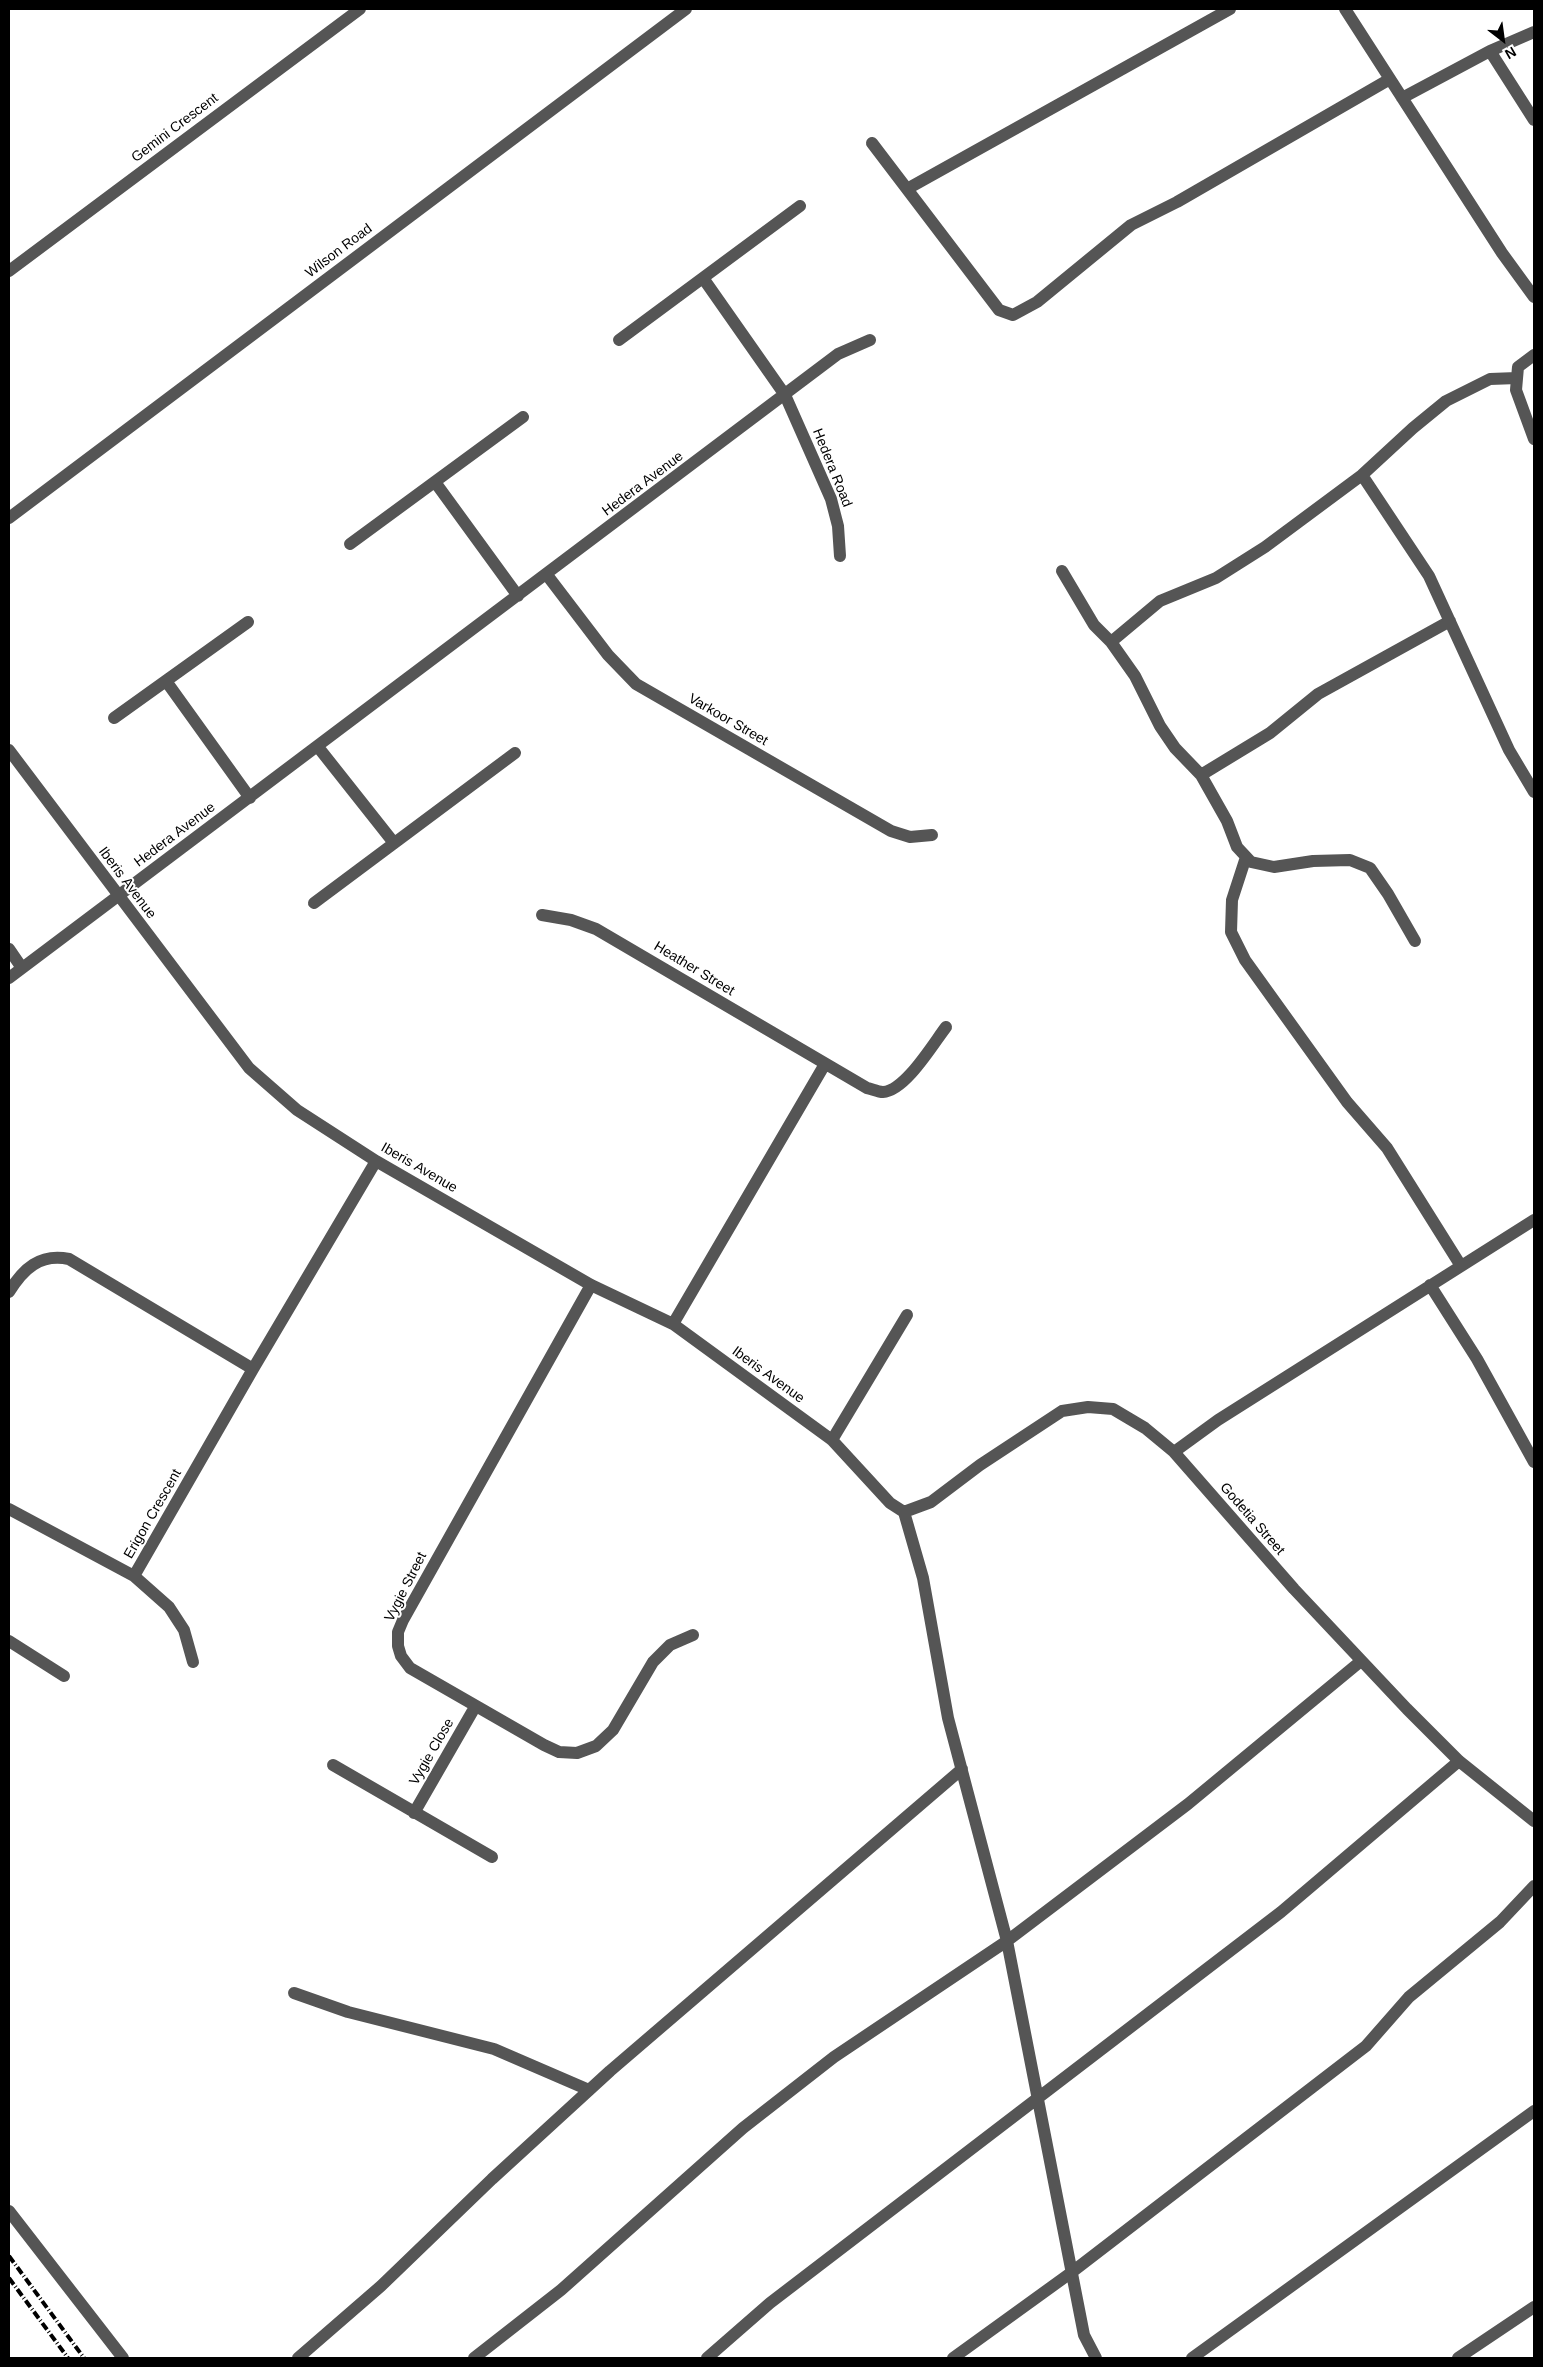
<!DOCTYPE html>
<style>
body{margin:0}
#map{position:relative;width:1543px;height:2367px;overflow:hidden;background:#fff;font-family:Arial,sans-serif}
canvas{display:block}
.frame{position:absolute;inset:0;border:10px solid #000;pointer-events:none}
.north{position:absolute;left:1478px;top:15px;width:50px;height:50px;-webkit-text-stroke:4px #fff;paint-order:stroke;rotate:150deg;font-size:14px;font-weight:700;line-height:20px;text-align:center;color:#000}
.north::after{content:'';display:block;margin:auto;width:18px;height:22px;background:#000;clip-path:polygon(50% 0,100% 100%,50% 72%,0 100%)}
</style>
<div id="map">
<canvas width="1543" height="2367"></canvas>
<div class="frame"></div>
<div class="north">N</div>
</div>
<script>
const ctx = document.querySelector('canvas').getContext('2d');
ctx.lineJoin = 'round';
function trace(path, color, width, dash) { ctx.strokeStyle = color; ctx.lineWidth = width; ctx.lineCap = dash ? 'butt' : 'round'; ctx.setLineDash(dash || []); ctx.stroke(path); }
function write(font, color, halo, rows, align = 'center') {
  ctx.font = font + ' Arial,sans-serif'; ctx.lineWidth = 4; ctx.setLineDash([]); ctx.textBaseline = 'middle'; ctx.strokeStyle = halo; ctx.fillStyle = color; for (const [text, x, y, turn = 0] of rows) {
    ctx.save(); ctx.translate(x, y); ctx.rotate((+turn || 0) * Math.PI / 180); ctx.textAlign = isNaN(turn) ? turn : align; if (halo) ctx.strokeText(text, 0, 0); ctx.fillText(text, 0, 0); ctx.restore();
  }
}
trace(new Path2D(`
 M 1345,9 L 1502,253 L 1534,297
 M 1490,51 L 1534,120
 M 1402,98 L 1490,51 L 1534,32
 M 872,143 L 999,310 L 1013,315 L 1037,302 L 1131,225 L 1177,202 L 1390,79
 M 907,189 L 1230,9
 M 9,271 L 360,9
 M 703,278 L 785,395 L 831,499 L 838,526 L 840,556
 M 619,340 L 800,206
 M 1534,355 L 1518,367 L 1516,390 L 1534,439
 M 1362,475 L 1429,576 L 1509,750 L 1534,792
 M 435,482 L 518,596
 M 9,518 L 686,9
 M 350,544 L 523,417
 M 1062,571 L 1094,625 L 1111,642 L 1135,676 L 1160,726 L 1175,748 L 1201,775 L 1227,821 L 1237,847 L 1251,862 L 1274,867 L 1313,861 L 1350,860 L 1370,868 L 1388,894 L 1415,941
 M 547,575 L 608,655 L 636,684 L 891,831 L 910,837 L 932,835
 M 1111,642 L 1160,601 L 1216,578 L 1265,547 L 1362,475 L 1413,428 L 1446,401 L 1490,379 L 1517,378
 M 166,681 L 250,798
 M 114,718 L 248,622
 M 318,747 L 394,843
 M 9,750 L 249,1068 L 297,1110 L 376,1161 L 591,1285 L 673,1324 L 832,1440 L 890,1503 L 904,1512
 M 1201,775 L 1270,733 L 1318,694 L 1450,621
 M 1246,857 L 1232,900 L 1231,932 L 1245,960 L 1347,1102 L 1387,1148 L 1461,1266
 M 314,903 L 515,753
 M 542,915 L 571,920 L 596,929 L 867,1088 C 872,1089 878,1092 883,1092 C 905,1091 933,1044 946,1027
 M 9,949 L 22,968
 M 9,978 L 838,354 L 870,340
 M 591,1285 L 403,1620 L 398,1632 L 398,1646 L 401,1656 L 410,1668 L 544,1745 L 559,1752 L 577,1753 L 596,1746 L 613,1730 L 653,1662 L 670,1645 L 693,1635
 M 1430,1285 L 1477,1359 L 1534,1462
 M 9,1292 C 23,1269 40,1253 69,1259 L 253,1369
 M 673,1324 L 825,1064
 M 832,1440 L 907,1315
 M 1174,1452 L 1218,1420 L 1534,1220
 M 9,1509 L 134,1576 L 253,1369 L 376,1161
 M 904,1512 L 923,1578 L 948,1718 L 1007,1941 L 1084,2335 L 1096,2358
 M 904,1512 L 931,1502 L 980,1465 L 1062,1411 L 1088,1407 L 1113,1409 L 1145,1428 L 1174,1452 L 1294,1589 L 1407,1709 L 1459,1761 L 1534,1821
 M 134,1576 L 169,1607 L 184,1630 L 193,1662
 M 9,1641 L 64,1676
 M 333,1765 L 492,1857
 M 414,1813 L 475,1707
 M 294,1993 L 348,2012 L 494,2049 L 589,2090
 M 9,2211 L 123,2358
 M 298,2358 L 381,2286 L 492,2179 L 610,2071 L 962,1769
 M 474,2358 L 561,2290 L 743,2128 L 834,2057 L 1007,1941 L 1188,1804 L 1361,1661
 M 707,2358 L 770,2303 L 1281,1912 L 1459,1761
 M 953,2358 L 1072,2272 L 1366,2046 L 1409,1997 L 1500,1922 L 1534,1886
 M 1192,2358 L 1534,2111
 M 1458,2358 L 1534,2307`), '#555', 12);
trace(new Path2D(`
 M 9,2256 L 84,2358
 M 9,2278 L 68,2358`), '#000', 4, [8, 2.5, 1, 2.5]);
write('14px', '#000', '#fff', [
 ["Gemini Crescent",175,128,-37],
 ["Wilson Road",339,251,-37],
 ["Hedera Road",832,468,68],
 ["Hedera Avenue",643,484,-37],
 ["Varkoor Street",728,720,30],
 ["Hedera Avenue",175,835,-37],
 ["Iberis Avenue",127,883,53],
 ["Heather Street",694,969,31],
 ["Iberis Avenue",419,1168,30],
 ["Iberis Avenue",768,1375,36],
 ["Erigon Crescent",153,1514,-60],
 ["Godetia Street",1252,1519,49],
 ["Vygie Street",406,1587,-63],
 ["Vygie Close",432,1752,-60]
]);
</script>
